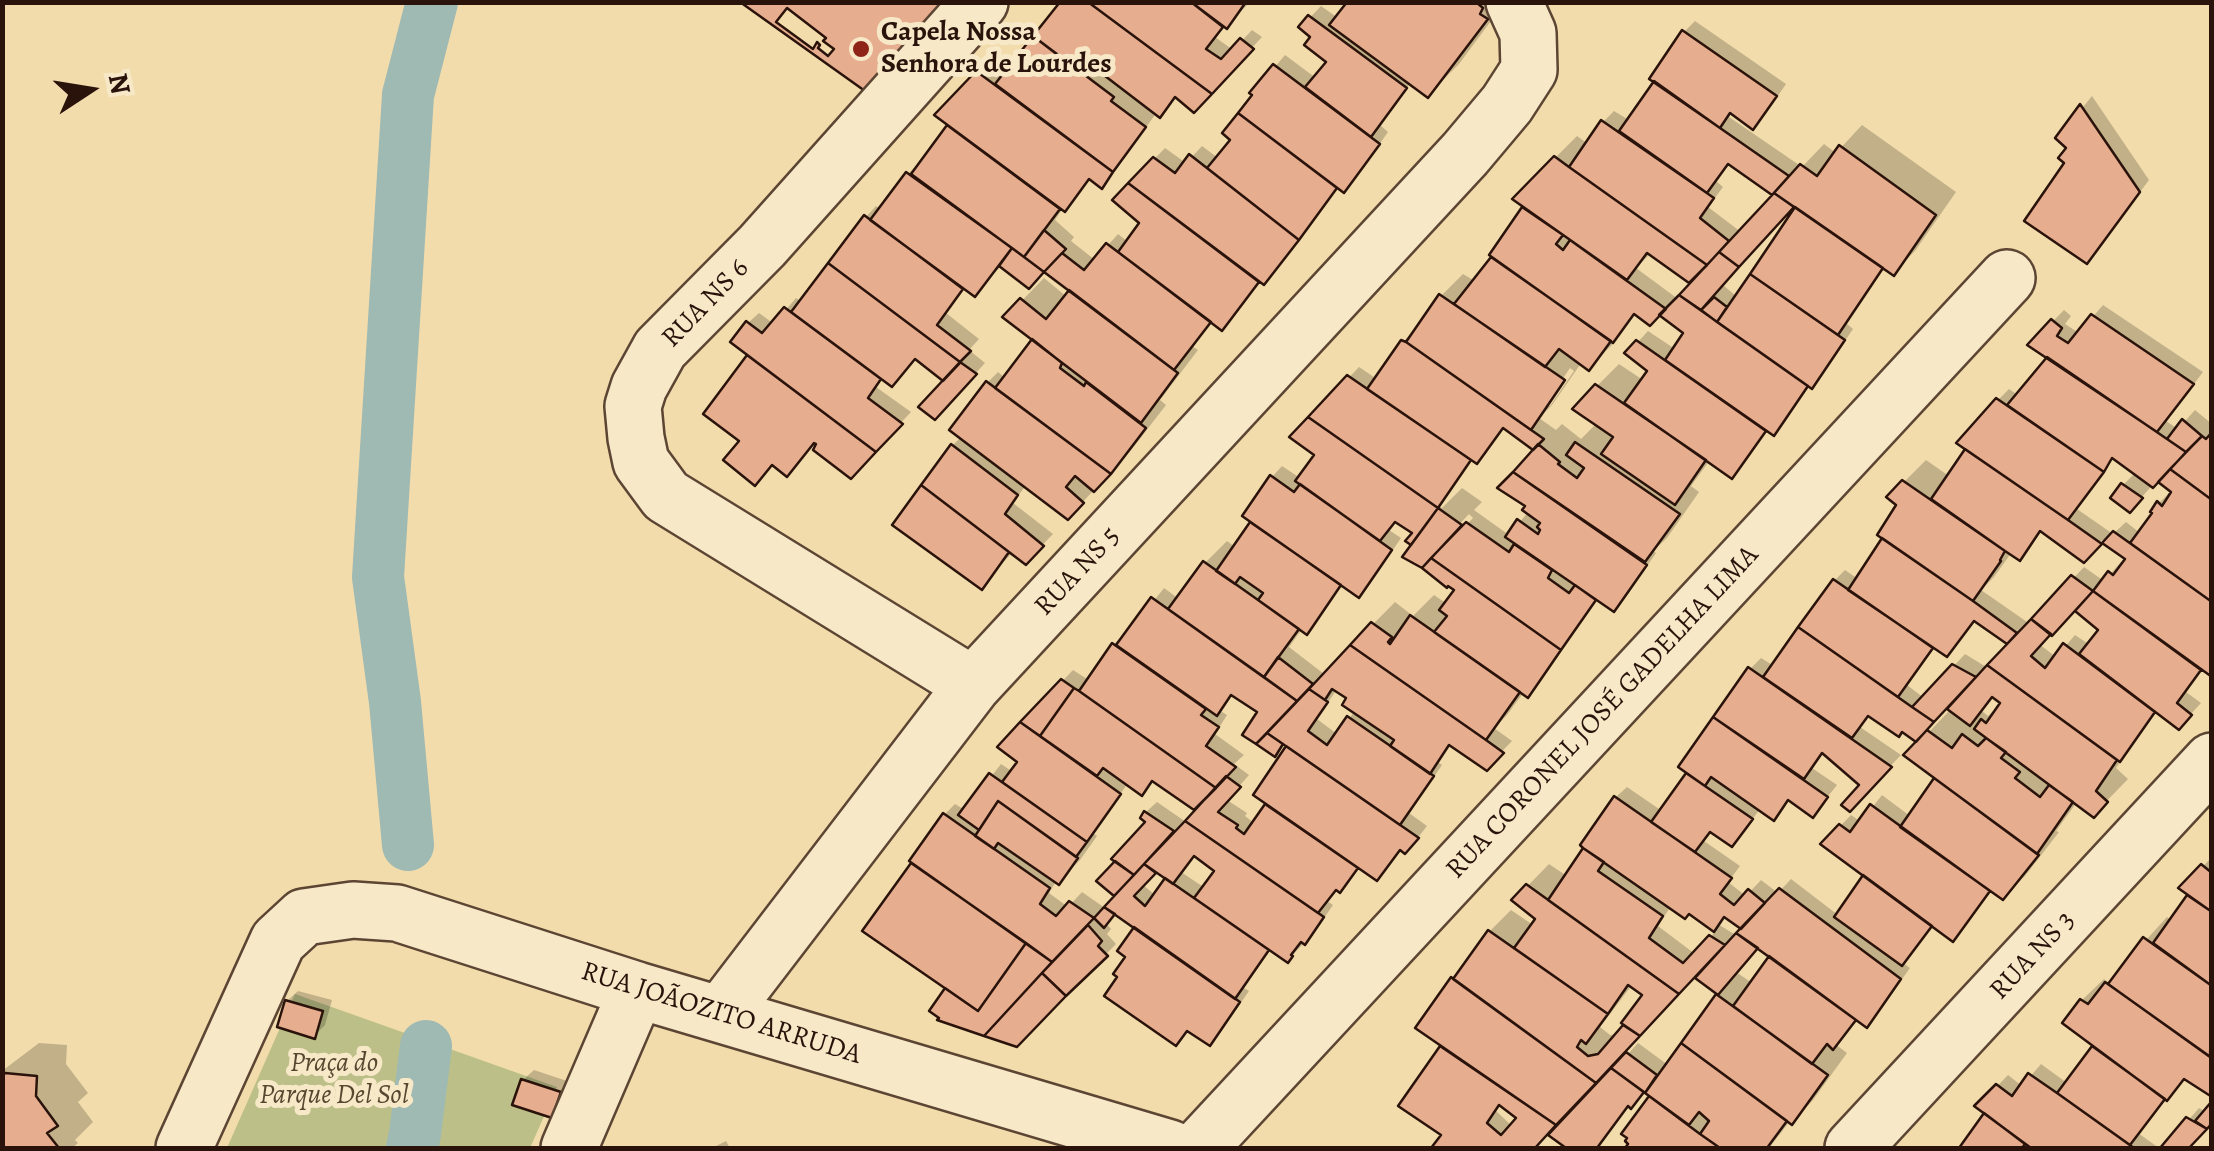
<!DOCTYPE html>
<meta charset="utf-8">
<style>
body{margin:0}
#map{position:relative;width:2214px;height:1151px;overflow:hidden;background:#f2dcab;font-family:Alegreya,serif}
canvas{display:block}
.frame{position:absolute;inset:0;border:5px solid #2a130b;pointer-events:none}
.north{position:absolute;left:40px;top:40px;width:100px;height:100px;-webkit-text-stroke:8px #f7e8c8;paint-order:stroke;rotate:78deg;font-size:28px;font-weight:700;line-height:40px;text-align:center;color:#2a130b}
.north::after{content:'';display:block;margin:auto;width:35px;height:45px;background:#2a130b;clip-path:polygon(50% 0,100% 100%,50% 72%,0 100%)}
</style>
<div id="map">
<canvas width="2214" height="1151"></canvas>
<div class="frame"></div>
<div class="north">N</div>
</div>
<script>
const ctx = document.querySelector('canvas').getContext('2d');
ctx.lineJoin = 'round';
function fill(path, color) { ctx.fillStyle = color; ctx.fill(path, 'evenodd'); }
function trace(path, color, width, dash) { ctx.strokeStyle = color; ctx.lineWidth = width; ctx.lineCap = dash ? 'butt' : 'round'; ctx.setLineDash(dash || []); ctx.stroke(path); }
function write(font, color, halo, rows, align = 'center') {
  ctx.font = font + ' Alegreya,serif'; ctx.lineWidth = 10; ctx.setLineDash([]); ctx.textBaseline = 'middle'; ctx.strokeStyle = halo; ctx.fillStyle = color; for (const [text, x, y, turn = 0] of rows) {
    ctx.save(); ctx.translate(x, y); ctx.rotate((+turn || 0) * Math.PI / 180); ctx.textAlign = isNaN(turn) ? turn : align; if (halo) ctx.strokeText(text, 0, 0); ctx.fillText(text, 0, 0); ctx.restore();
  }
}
fill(new Path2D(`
 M 295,994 L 557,1087 L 530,1148 L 227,1148 Z`), '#bcc088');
fill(new Path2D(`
 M 1063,2 L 1250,2 L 1227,26 L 1225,24 L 1215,37 L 1233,50 L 1252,30 L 1262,37 L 1231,70 L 1178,96 L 1160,115 L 1157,112 L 1112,175 L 1102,186 L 1090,177 L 1075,199 L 1063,208 L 1055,220 L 1074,237 L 1071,241 L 1095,260 L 1118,234 L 1128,242 L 1143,222 L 1115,200 L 1165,148 L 1186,163 L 1202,146 L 1218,158 L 1233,139 L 1225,133 L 1255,95 L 1253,93 L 1285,55 L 1316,78 L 1329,61 L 1314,37 L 1302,26 L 1321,6 L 1338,18 L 1350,2 L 1505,2 L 1459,64 L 1428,95 L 1411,82 L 1380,125 L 1388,132 L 1355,179 L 1344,190 L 1339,186 L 1275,271 L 1261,280 L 1233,317 L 1212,320 L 1192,346 L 1198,350 L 1160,400 L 1166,405 L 1132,449 L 1079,506 L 1026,485 L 1013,503 L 1053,534 L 1026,562 L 1013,552 L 981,586 L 895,524 L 953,445 L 962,436 L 987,383 L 998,372 L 1005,378 L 1035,338 L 1006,317 L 1044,278 L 1067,297 L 1072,290 L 1045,269 L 1002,265 L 975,294 L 965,287 L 946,313 L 979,339 L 969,350 L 985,363 L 946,406 L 947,380 L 916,357 L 883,377 L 876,387 L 911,412 L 851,476 L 815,441 L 742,441 L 706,413 L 750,355 L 748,323 L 759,313 L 774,324 L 796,298 L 802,302 L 866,217 L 876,206 L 881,210 L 908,174 L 931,151 L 951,125 L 938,115 L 989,62 L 1006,75 Z
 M 1695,21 L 1786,84 L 1764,116 L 1753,126 L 1732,112 L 1729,117 L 1802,167 L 1824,144 L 1836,153 L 1862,125 L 1956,192 L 1915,251 L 1893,273 L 1884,267 L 1846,323 L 1853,329 L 1822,375 L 1810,384 L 1785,422 L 1774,433 L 1768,429 L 1742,465 L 1732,475 L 1710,460 L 1691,486 L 1699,492 L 1667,538 L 1653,551 L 1656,553 L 1624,599 L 1613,609 L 1598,598 L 1538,684 L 1527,694 L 1524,692 L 1507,715 L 1494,728 L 1512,741 L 1486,768 L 1451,743 L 1438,762 L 1442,765 L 1409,813 L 1427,826 L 1416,840 L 1360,866 L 1350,879 L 1340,890 L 1337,888 L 1327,901 L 1333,905 L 1315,931 L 1288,960 L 1271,948 L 1244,988 L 1249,991 L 1220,1033 L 1209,1043 L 1128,957 L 1137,927 L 1116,912 L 1106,923 L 1111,929 L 1107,934 L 1116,944 L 1017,1044 L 942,1019 L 949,987 L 866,930 L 915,862 L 913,860 L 945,814 L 955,804 L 965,810 L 1001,764 L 1013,772 L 1020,762 L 1000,747 L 1073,670 L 1087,679 L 1114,644 L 1125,634 L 1127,635 L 1164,588 L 1179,599 L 1205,563 L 1227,541 L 1235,547 L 1254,521 L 1272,477 L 1282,466 L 1300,478 L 1317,454 L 1293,437 L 1359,367 L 1377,379 L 1403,342 L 1413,331 L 1415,332 L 1441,296 L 1463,274 L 1475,281 L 1494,256 L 1492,255 L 1526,206 L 1555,158 L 1577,136 L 1588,144 L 1603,122 L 1614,111 L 1629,120 L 1656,82 L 1684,32 ZM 1729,162 L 1775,195 L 1741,232 L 1708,207 L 1723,187 L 1716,181 ZM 1794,204 L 1799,207 L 1737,297 L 1723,285 ZM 1651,253 L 1693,283 L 1678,299 L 1636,268 ZM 1635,312 L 1660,312 L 1687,332 L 1675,349 L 1648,331 L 1628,353 L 1650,371 L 1643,380 L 1619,364 L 1597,386 L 1597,423 L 1581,439 L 1562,424 L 1556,430 L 1539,418 L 1552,405 L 1582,362 L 1589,367 L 1611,346 ZM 1570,368 L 1574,371 L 1550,406 L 1544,406 ZM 1504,426 L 1537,449 L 1501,487 L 1529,506 L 1529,511 L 1509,535 L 1474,510 L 1482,502 L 1462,488 L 1442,508 L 1439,506 L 1473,458 L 1477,461 L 1487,450 ZM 1469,514 L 1473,518 L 1445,547 L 1438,547 ZM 1396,520 L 1421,536 L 1458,589 L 1447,604 L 1434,595 L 1413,616 L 1395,602 L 1324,674 L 1289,647 L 1302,629 L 1306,632 L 1317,622 L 1343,583 L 1359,594 L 1370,584 L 1401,538 L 1389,530 ZM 1337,689 L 1350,697 L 1355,711 L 1337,734 L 1317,719 ZM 1233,693 L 1260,711 L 1246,734 L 1275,754 L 1292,737 L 1268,803 L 1254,823 L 1245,816 L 1247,813 L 1227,800 L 1249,775 L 1234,764 L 1244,755 L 1215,734 L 1227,715 L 1219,710 ZM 1155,780 L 1204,797 L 1208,800 L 1186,822 L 1157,802 L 1146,812 L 1143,817 L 1149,822 L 1100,881 L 1118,896 L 1105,908 L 1082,892 L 1068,907 L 1049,893 L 1057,880 L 1059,882 L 1080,860 L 1097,836 L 1093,833 L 1128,783 L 1142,793 ZM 1195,854 L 1217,870 L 1205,888 L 1181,872 ZM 1156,869 L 1168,877 L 1155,895 L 1142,884 Z
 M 2092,96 L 2149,180 L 2097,250 L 2087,261 L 2067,162 L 2069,148 L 2058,138 Z
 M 2103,305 L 2203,372 L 2166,421 L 2178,429 L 2195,410 L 2212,424 L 2212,674 L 2203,668 L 2186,692 L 2201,703 L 2179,727 L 2157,710 L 2116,768 L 2128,779 L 2094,814 L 2077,802 L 2056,831 L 2059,832 L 2025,876 L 2003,897 L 1991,889 L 1963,928 L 1953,938 L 1933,924 L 1902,962 L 1910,968 L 1877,1014 L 1866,1025 L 1859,1019 L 1835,1044 L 1847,1053 L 1813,1100 L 1792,1122 L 1790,1121 L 1769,1148 L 1628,1148 L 1631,1138 L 1625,1133 L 1652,1095 L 1645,1090 L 1630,1104 L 1597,1148 L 1571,1148 L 1548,1132 L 1532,1148 L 1434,1148 L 1444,1134 L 1402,1106 L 1444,1045 L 1489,932 L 1511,910 L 1533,925 L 1538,918 L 1514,900 L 1549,864 L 1567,876 L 1587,848 L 1584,845 L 1616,797 L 1627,787 L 1662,811 L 1690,772 L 1681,766 L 1750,669 L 1761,658 L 1774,666 L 1835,580 L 1845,570 L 1858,579 L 1885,538 L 1900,504 L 1890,496 L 1926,460 L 1949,476 L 1998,400 L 2009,389 L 2018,395 L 2051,357 L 2031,344 L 2064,310 L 2071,316 L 2065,324 L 2079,333 ZM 2114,456 L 2136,472 L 2123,485 L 2140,499 L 2158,479 L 2172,490 L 2159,503 L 2140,533 L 2126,522 L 2113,534 L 2077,509 ZM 2042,530 L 2083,559 L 2102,540 L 2129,558 L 2124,565 L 2121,562 L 2104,581 L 2084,567 L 2030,624 L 1981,590 L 1994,577 L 2012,552 L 2020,558 ZM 2075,608 L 2102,630 L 2090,645 L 2075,635 L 2056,657 L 2039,644 ZM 1975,619 L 2011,644 L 1988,668 L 1965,654 L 1924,698 L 1907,685 L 1935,646 ZM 1995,696 L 2002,702 L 1988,716 L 1982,711 ZM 1947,706 L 1951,709 L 1907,755 L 1938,777 L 1910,816 L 1882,795 L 1861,822 L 1851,815 L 1824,843 L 1866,875 L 1838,915 L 1791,879 L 1778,893 L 1761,880 L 1746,896 L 1728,882 L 1740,866 L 1704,841 L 1711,830 L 1742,833 L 1760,809 L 1773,818 L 1790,798 L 1813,815 L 1837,785 L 1812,768 L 1824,751 L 1862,785 L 1850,808 L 1901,755 L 1860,727 L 1869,714 ZM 1671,906 L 1689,911 L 1716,931 L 1695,954 L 1658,926 ZM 1726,915 L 1745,929 L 1737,936 L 1718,924 ZM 1759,946 L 1773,956 L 1752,983 L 1736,972 ZM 1695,975 L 1719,993 L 1668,1065 L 1638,1043 L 1628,1054 L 1624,1051 ZM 1632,985 L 1645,995 L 1619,1034 L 1610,1035 L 1600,1027 ZM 1501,1104 L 1520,1117 L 1512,1126 L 1496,1111 Z
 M 2212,857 L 2212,1094 L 2187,1077 L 2173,1091 L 2138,1133 L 2159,1148 L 1962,1148 L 1988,1113 L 1978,1106 L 2008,1075 L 2022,1086 L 2041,1064 L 2067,1083 L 2095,1045 L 2082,1000 L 2104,979 L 2108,982 L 2167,917 L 2172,921 L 2191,894 L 2182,888 Z
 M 298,991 L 332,1000 L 325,1025 L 314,1036 L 287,1001 Z
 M 39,1043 L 67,1045 L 66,1064 L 88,1093 L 78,1102 L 93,1122 L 75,1140 L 78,1143 L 72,1148 L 2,1148 L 2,1071 Z
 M 534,1070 L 570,1082 L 562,1105 L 551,1115 L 523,1080 Z
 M 2199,1108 L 2206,1112 L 2212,1121 L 2188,1147 L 2189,1148 L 2164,1148 Z
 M 726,1141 L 730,1148 L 712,1148 Z`), '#0003');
trace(new Path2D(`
 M 408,845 L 395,702 L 378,577 L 408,95 L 432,2
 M 412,1148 L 415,1134 L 426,1046`), '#9fb9b3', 52);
const building = new Path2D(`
 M 740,2 L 962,2 L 872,96 Z
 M 1060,2 L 1088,2 L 1212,94 L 1194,113 L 1175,97 L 1160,118 L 1092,66 L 1084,75 L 1033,36 Z
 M 1088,2 L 1191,2 L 1223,27 L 1206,49 L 1221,59 L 1240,38 L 1254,49 L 1212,94 Z
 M 1191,2 L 1246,2 L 1227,29 Z
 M 1347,2 L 1476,2 L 1483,8 L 1480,14 L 1488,19 L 1428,98 L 1329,25 Z
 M 787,8 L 826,38 L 823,41 L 834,49 L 828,56 L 818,48 L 820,45 L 817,42 L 813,49 L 776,22 Z
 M 1308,15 L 1407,88 L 1371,137 L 1305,87 L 1326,62 L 1304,45 L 1310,37 L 1298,27 Z
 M 1682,30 L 1777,96 L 1753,130 L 1730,113 L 1720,128 L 1649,79 Z
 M 1033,36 L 1114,97 L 1111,101 L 1146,127 L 1113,172 L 995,84 Z
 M 1273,64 L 1380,144 L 1344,193 L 1238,113 L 1252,95 L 1249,93 Z
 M 976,71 L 1113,172 L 1102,189 L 1089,179 L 1065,212 L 934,115 Z
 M 1654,81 L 1720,128 L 1789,176 L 1772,195 L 1728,164 L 1707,193 L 1619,131 Z
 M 2080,104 L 2140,192 L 2087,264 L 2024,221 L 2064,163 L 2058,158 L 2066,148 L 2055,138 Z
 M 1238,113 L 1337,188 L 1299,240 L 1207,168 L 1230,140 L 1222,133 Z
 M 1601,120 L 1714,198 L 1700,218 L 1729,241 L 1707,265 L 1569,167 Z
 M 947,125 L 1060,209 L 1024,257 L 911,174 Z
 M 1839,145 L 1936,215 L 1894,276 L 1774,193 L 1800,164 L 1817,176 Z
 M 1189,154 L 1299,240 L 1264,285 L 1128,183 L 1153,157 L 1175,173 Z
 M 1554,156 L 1569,167 L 1707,265 L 1689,283 L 1647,253 L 1627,280 L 1512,199 Z
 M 906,172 L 1012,248 L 975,297 L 870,220 Z
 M 1128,183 L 1259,282 L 1222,331 L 1118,252 L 1139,223 L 1112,200 Z
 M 1774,193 L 1794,207 L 1739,267 L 1719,252 Z
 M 1522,207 L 1563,235 L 1556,244 L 1563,250 L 1570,240 L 1666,309 L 1650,326 L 1634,314 L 1613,343 L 1489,255 Z
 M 1795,207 L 1883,268 L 1838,335 L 1750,274 Z
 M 864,215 L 963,289 L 937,325 L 971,351 L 960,362 L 828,263 Z
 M 1044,230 L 1066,249 L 1044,272 L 1024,257 Z
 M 1106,243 L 1211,322 L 1174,370 L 1044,272 L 1062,253 L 1084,270 Z
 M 1012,248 L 1044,272 L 1029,289 L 999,266 Z
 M 1719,252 L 1739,267 L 1701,310 L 1679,295 Z
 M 1491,257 L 1611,341 L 1589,371 L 1559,349 L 1545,367 L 1454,304 Z
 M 828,263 L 960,362 L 960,363 L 943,381 L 915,359 L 892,387 L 791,312 Z
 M 1750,274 L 1845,340 L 1812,389 L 1717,322 Z
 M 1069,290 L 1178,373 L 1141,423 L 1002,317 L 1020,298 L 1046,319 Z
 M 1439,294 L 1565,380 L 1531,430 L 1406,342 Z
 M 1679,295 L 1808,386 L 1774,436 L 1665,360 L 1683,333 L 1659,315 Z
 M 1714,297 L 1727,307 L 1717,322 L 1701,310 Z
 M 784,307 L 881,379 L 868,398 L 903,424 L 876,452 L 730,342 L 746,321 L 762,333 Z
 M 2091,314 L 2194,384 L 2157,432 L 2027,345 L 2051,319 L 2062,328 L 2057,336 L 2068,343 Z
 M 1032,339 L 1062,363 L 1060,368 L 1084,386 L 1086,382 L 1146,428 L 1111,474 L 995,388 Z
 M 1401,340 L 1406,342 L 1544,439 L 1533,450 L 1503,428 L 1477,464 L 1367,389 Z
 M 1636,340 L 1766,431 L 1732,479 L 1624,403 L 1647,371 L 1624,353 Z
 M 747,355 L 876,452 L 851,479 L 813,450 L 816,444 L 814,443 L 787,477 L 772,465 L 755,486 L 723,460 L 739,441 L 703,414 Z
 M 2047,357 L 2167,439 L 2186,452 L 2153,488 L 2112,458 L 2104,472 L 2007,405 Z
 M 960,362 L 977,374 L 935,420 L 918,407 Z
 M 1347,375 L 1471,460 L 1438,508 L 1308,417 Z
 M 986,381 L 1111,474 L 1094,492 L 1075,476 L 1066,487 L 1084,503 L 1068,520 L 949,430 Z
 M 1595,384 L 1706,460 L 1675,505 L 1601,454 L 1613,437 L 1572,409 Z
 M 1996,398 L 2104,472 L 2068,520 L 1956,443 Z
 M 1308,417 L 1438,508 L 1411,545 L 1405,541 L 1412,533 L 1395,522 L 1380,541 L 1295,481 L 1314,455 L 1289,437 Z
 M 2182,419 L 2202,436 L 2186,452 L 2167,439 Z
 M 2212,432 L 2212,500 L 2170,469 L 2202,436 L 2206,439 Z
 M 1575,442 L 1680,514 L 1645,562 L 1513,472 L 1538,444 L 1560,462 L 1558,464 L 1577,478 L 1584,468 L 1566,455 Z
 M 951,444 L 1018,495 L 1005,514 L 1044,546 L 1026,565 L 921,485 Z
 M 1965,449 L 2068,520 L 2102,544 L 2084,563 L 2040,531 L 2020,561 L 2005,551 L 1931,499 Z
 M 2170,469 L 2212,500 L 2212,602 L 2130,543 L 2152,513 L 2150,512 L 2157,501 L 2162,506 L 2171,492 L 2158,482 Z
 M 1513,472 L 1647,565 L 1614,612 L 1505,537 L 1517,519 L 1538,534 L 1540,530 L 1537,527 L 1540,523 L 1522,510 L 1525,506 L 1497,488 Z
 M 1270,475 L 1294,492 L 1300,484 L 1392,550 L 1359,598 L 1242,516 Z
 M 1902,480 L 2005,551 L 2000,560 L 2001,561 L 1973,601 L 1877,535 L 1896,505 L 1886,497 Z
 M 2121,483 L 2143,498 L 2130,513 L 2110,498 Z
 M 921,485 L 1009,552 L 982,590 L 892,525 Z
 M 1438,508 L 1462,525 L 1422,568 L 1402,557 Z
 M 1250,522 L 1341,585 L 1307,635 L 1258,600 L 1263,593 L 1240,577 L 1235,584 L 1216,571 Z
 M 1466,522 L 1509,552 L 1514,544 L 1552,570 L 1548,578 L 1569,593 L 1575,585 L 1596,600 L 1561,650 L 1431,558 Z
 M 2113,531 L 2212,602 L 2212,677 L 2093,591 L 2108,571 L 2113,575 L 2125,559 L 2102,543 Z
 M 1882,538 L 1973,601 L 2017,633 L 2007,644 L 1974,621 L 1947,657 L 1848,590 Z
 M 1431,558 L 1561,650 L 1528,698 L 1434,632 L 1447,616 L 1439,610 L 1454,590 L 1448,586 L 1447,588 L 1422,568 Z
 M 1203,561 L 1299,629 L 1264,677 L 1168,609 Z
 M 2071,575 L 2093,591 L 2052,636 L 2031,619 Z
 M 1833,579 L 1933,648 L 1898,697 L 1798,627 Z
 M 2093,591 L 2201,670 L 2177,703 L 2192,715 L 2179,730 L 2079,654 L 2098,630 L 2075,611 Z
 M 1151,597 L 1297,701 L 1256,744 L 1242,735 L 1257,712 L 1231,695 L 1217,716 L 1116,645 Z
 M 1410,615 L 1520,692 L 1486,740 L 1350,645 L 1371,622 L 1392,637 L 1388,642 L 1390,644 Z
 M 2031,619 L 2051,634 L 2031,656 L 2045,668 L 2063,643 L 2155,712 L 2120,762 L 1987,665 Z
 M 1798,627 L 1912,707 L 1934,722 L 1916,742 L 1902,732 L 1899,737 L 1868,716 L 1852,738 L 1763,677 Z
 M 1112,643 L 1206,709 L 1201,715 L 1219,727 L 1206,746 L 1236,767 L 1216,788 L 1079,691 Z
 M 1350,645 L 1486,740 L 1504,753 L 1487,771 L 1449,745 L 1430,774 L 1390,746 L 1394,740 L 1342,705 L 1346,698 L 1332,689 L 1325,700 L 1309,689 Z
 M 1278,657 L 1313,684 L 1297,701 L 1264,677 Z
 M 1952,664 L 1976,677 L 1934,722 L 1912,707 Z
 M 1987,665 L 2117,760 L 2096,791 L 2108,802 L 2094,818 L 1974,729 L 1981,719 L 1986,723 L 2000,703 L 1992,697 L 1970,726 L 1947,709 Z
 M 1748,667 L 1892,767 L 1850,812 L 1841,805 L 1859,785 L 1822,753 L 1804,779 L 1713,717 Z
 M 1061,679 L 1074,688 L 1040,736 L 1020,722 Z
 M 1074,688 L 1079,691 L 1216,788 L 1194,810 L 1152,781 L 1142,796 L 1103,768 L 1097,776 L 1040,736 Z
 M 1309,689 L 1328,702 L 1308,731 L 1327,745 L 1347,716 L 1434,776 L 1400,825 L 1267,733 Z
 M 1713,717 L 1828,797 L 1813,818 L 1788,800 L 1774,821 L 1711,777 L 1705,786 L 1678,767 Z
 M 1020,722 L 1121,794 L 1087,842 L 1002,782 L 1017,762 L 997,747 Z
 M 1927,730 L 1952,748 L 1962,734 L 1978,746 L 1986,738 L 2006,752 L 2001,758 L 2020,772 L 2015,778 L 2040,797 L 2049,785 L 2073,802 L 2037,854 L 1903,755 Z
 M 1267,733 L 1283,744 L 1275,757 L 1256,744 Z
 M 1286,746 L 1419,838 L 1405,854 L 1400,850 L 1377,881 L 1253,795 Z
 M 989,773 L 1087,842 L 1076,857 L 998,801 L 979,830 L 958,815 Z
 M 1686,773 L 1753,819 L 1732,847 L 1710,832 L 1695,852 L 1651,822 Z
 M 1226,776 L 1241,787 L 1218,812 L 1238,825 L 1236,828 L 1244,834 L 1265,804 L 1358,868 L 1340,893 L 1336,890 L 1318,913 L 1185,821 Z
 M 1934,778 L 2039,855 L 2003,900 L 1900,827 Z
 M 1614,796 L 1732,878 L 1720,894 L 1734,905 L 1748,889 L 1765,903 L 1741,929 L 1724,917 L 1714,932 L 1689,914 L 1685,919 L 1583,848 L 1580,845 Z
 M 998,801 L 1078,858 L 1059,885 L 998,843 L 994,849 L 975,836 Z
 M 1870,804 L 1990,891 L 1953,942 L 1820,844 L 1839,824 L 1850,832 Z
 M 1144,811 L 1174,831 L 1134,875 L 1111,859 L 1145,822 L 1140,818 Z
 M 943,813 L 1050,888 L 1040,904 L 1056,916 L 1069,901 L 1094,918 L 1052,962 L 909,861 Z
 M 1185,821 L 1324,917 L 1305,945 L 1301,942 L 1291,955 L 1293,956 L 1288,963 L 1194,898 L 1214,871 L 1194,856 L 1173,884 L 1144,864 Z
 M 1583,848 L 1604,862 L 1598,871 L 1663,916 L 1649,938 L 1683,963 L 1709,935 L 1725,945 L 1679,994 L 1548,900 Z
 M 1115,861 L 1134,875 L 1114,896 L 1096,881 Z
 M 911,863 L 1026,943 L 978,1011 L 862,931 Z
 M 1144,864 L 1156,873 L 1134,896 L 1145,906 L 1165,878 L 1269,950 L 1235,999 L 1104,907 Z
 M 2201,864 L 2212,873 L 2212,912 L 2178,888 Z
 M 1863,875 L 1932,926 L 1902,966 L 1834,917 Z
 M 1526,884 L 1679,994 L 1640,1036 L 1621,1023 L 1642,995 L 1628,985 L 1608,1014 L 1514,948 L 1535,919 L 1511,900 Z
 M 1779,888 L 1901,979 L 1867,1028 L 1736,933 Z
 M 2187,895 L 2212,912 L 2212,986 L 2153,943 Z
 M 1104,907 L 1115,914 L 1104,928 L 1094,918 Z
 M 1088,925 L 1102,941 L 1098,946 L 1108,956 L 1066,996 L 1042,973 Z
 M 1134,927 L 1240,1002 L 1210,1046 L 1187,1031 L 1176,1046 L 1104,996 L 1117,977 L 1113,974 L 1125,957 L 1117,951 Z
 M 1488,930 L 1608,1014 L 1586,1044 L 1581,1040 L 1577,1047 L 1588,1056 L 1598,1054 L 1623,1025 L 1640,1036 L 1596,1083 L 1453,979 Z
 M 1736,933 L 1758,948 L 1718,995 L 1695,978 Z
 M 2143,937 L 2212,986 L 2210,1057 L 2108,984 Z
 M 1026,943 L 1052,962 L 984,1036 L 937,1020 L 939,1018 L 929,1011 L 945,988 L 978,1011 Z
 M 1769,956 L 1856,1020 L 1833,1050 L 1827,1044 L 1812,1064 L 1733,1006 Z
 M 1042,973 L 1066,996 L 1017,1047 L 984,1036 Z
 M 1451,977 L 1596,1083 L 1556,1125 L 1415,1028 Z
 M 2105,982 L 2212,1058 L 2212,1097 L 2184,1079 L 2167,1101 L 2062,1023 L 2080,999 L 2088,1004 Z
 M 1716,994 L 1828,1075 L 1792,1125 L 1681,1043 Z
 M 285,1000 L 323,1011 L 315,1039 L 277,1027 Z
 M 1681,1043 L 1787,1121 L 1767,1148 L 1720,1148 L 1700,1134 L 1709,1121 L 1699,1112 L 1689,1125 L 1645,1093 Z
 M 1440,1046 L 1556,1125 L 1535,1148 L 1431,1148 L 1441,1135 L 1398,1106 ZM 1499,1105 L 1516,1118 L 1501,1135 L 1487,1123 Z
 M 2092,1046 L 2165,1099 L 2130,1145 L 2057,1093 Z
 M 1626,1052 L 1657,1075 L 1645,1093 L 1611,1068 Z
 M 1611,1068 L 1644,1092 L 1631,1109 L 1628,1106 L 1597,1148 L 1566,1148 L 1548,1135 Z
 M 5,1073 L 37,1076 L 36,1096 L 58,1126 L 47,1133 L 59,1148 L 2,1148 L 2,1075 Z
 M 2028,1073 L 2057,1093 L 2134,1148 L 2031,1148 L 1974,1106 L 1996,1084 L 2012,1096 Z
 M 521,1079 L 561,1092 L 552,1118 L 512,1105 Z
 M 1649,1096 L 1700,1134 L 1720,1148 L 1625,1148 L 1628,1144 L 1625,1141 L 1627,1138 L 1621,1134 Z
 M 2212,1101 L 2212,1123 L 2207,1129 L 2195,1121 Z
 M 1984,1113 L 2025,1144 L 2022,1148 L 1959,1148 Z
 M 2186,1117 L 2207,1129 L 2189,1148 L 2160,1148 Z`);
fill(building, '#e6ad8f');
trace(building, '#2a130b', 2.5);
const minor = new Path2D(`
 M 973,685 L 666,496 L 641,462 L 636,438 L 633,406 L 639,387 L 660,349 L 762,246 L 980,2
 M 721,1014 L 973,685 L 1465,154 L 1507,104 L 1529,70 L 1528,33 L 1514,2
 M 184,1148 L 278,941 L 304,917 L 353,910 L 397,913 L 637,990 L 1170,1148
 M 569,1148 L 637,990
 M 1199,1148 L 2007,278
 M 1853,1148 L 2212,761`);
trace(minor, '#5c4533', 60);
trace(minor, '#f7e8c8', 55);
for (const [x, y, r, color] of [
 [861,49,10,"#8f2418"]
]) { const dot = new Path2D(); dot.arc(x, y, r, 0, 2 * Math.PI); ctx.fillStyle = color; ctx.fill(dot); trace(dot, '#f7e8c8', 4); }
write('bold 28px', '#2a130b', '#f7e8c8', [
 ["Capela Nossa",881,33],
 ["Senhora de Lourdes",881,65]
], 'left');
write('28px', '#2a130b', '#f7e8c8', [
 ["RUA NS 6",706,304,-46],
 ["RUA NS 5",1078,572,-47],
 ["RUA CORONEL JOSÉ GADELHA LIMA",1603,713,-47],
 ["RUA NS 3",2033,956,-47],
 ["RUA JOÃOZITO ARRUDA",721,1014,17]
]);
write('italic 28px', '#564730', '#f7e8c8', [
 ["Praça do",334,1064],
 ["Parque Del Sol",334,1096]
]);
</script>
